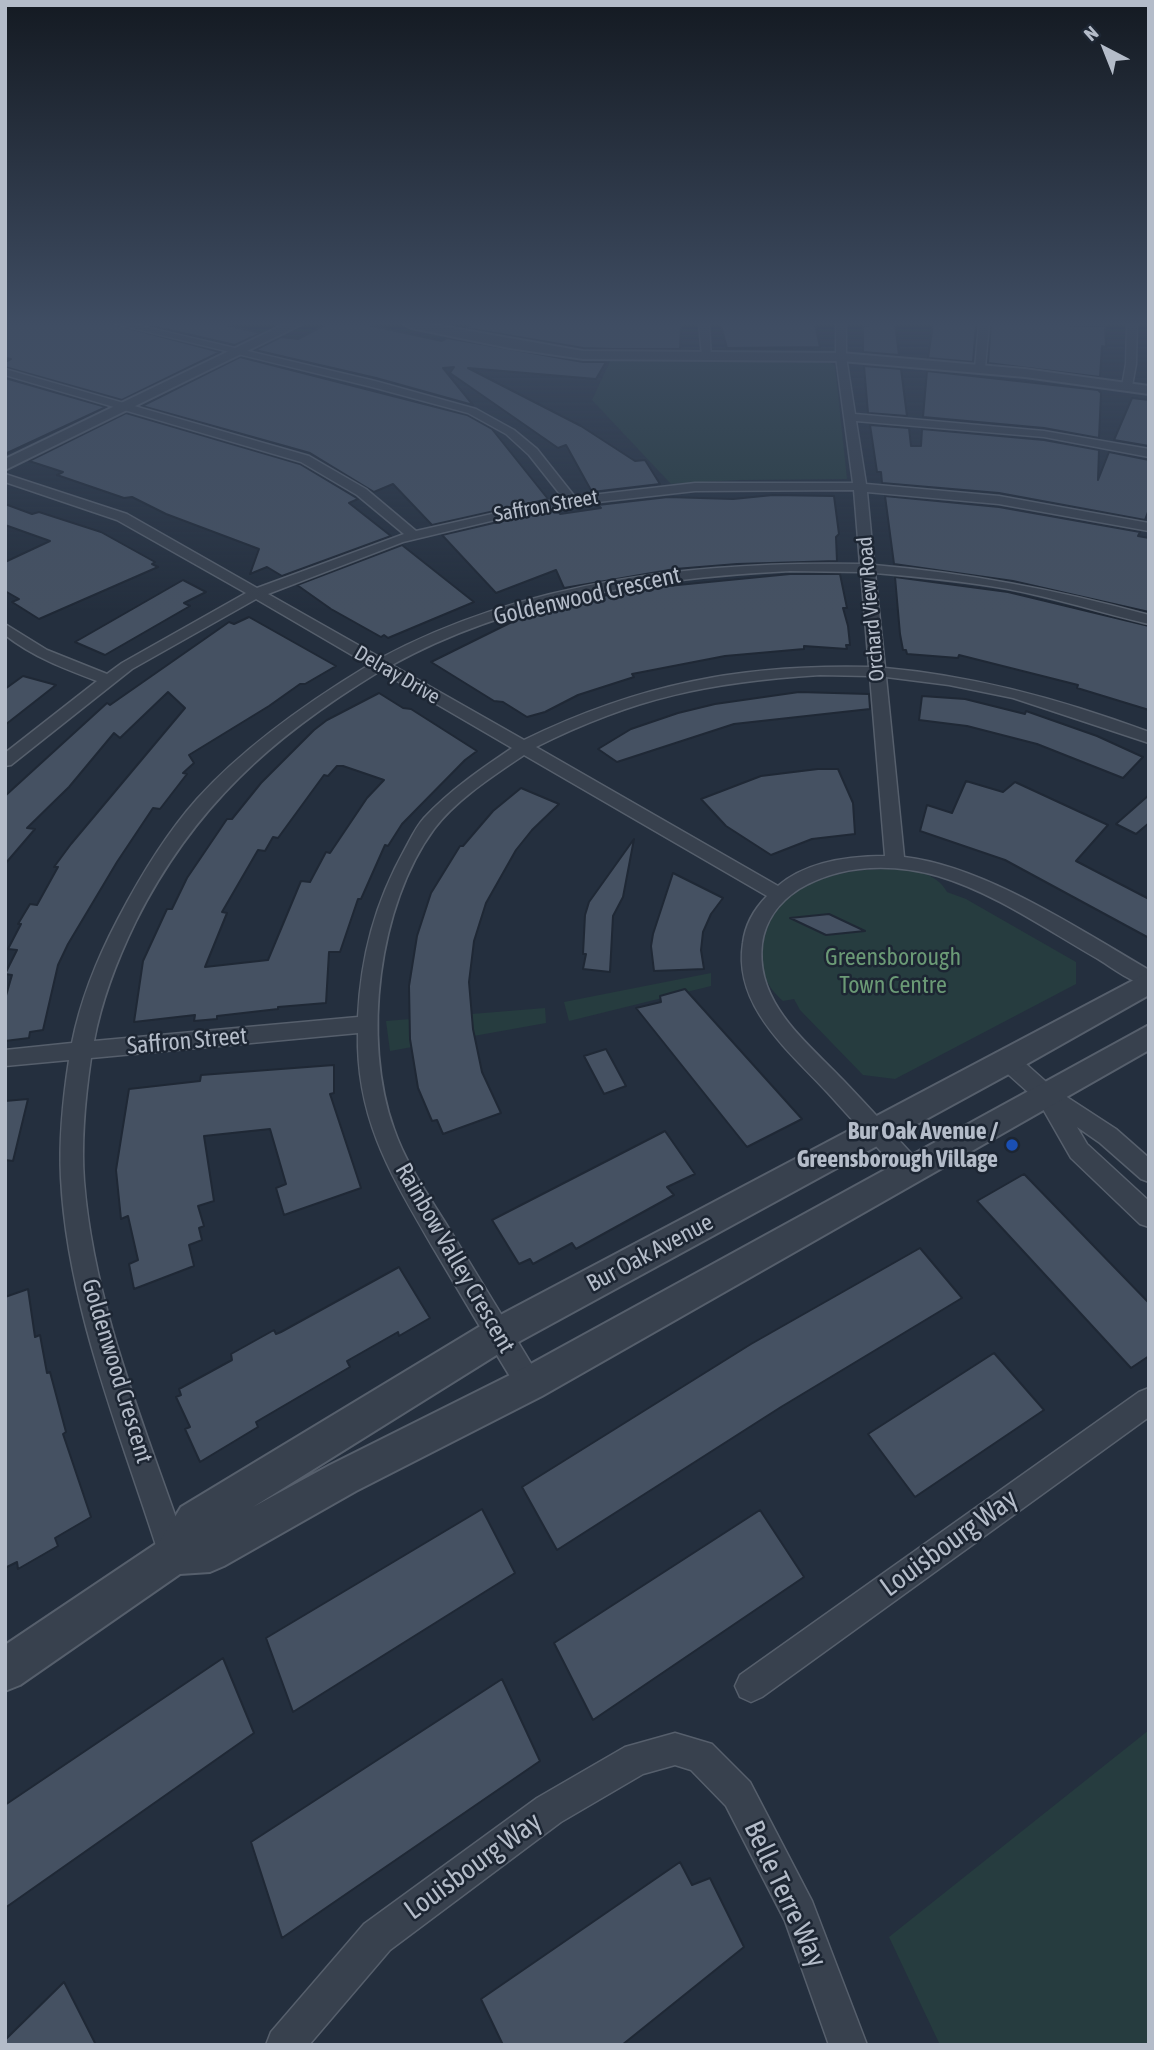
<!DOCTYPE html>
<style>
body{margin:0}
#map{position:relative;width:1154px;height:2050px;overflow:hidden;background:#242f3e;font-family:"Asap Condensed",sans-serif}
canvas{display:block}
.frame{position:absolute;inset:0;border:7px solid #b4bcc9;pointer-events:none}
.north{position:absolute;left:1070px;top:14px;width:70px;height:70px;-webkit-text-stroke:5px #1d2633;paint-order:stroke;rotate:318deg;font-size:19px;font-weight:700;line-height:28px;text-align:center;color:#b4bcc9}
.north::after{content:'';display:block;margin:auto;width:24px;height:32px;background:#b4bcc9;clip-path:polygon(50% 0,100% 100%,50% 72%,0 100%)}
</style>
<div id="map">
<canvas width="1154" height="2050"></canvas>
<div class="frame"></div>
<div class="north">N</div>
</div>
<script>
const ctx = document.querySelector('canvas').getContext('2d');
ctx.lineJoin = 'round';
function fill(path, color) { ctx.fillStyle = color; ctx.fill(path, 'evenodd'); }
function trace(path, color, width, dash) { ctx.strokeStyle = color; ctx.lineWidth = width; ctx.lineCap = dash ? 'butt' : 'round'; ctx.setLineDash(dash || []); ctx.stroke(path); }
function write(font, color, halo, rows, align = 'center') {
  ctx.font = font + ' "Asap Condensed",sans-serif'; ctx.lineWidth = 5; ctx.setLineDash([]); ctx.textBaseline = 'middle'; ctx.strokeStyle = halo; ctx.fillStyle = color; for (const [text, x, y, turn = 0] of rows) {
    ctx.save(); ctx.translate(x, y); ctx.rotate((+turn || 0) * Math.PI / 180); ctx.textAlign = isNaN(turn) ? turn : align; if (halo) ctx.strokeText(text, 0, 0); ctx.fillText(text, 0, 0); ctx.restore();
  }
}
fill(new Path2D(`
 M 611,359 L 831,363 L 835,366 L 847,479 L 739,480 L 671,484 L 592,400 Z
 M 865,870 C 891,869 933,865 947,892 L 966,899 L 1076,962 L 1076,984 L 895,1079 L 863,1075 L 800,1010 L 794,999 L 783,1001 C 766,986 760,971 763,948 C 769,894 817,875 865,870 Z
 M 711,973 L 711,986 L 569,1021 L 564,1002 Z
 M 545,1008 L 546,1023 L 390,1051 L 386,1021 Z
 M 1149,1730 L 1149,2045 L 940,2045 L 889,1937 Z`), '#263c3f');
const building = new Path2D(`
 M 5,324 L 113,324 L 220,352 L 122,400 L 5,367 L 5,362 L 11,359 L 5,358 Z
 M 144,324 L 221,324 L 261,333 L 235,345 Z
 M 343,324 L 363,324 L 442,341 L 447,338 L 583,362 L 606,362 L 596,379 L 468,368 L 581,426 L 635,461 L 645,460 L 660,484 L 592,492 L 566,445 L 558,448 L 450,373 L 454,367 L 443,368 L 473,405 L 376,378 L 255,350 L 281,337 L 298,339 L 325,325 Z
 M 473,324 L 681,324 L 680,349 L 613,349 L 583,348 L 466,328 Z
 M 724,324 L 815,324 L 820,347 L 727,348 L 721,326 Z
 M 869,324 L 895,324 L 899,355 L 863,352 L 863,326 L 869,326 Z
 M 933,324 L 976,324 L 973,362 L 928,358 Z
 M 991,324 L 1105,326 L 1106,347 L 1102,346 L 1100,377 L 988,363 Z
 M 240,357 L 467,415 L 492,429 L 548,499 L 432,525 L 393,484 L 374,492 L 310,453 L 142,406 Z
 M 864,366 L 901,369 L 907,416 L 868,413 Z
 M 927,371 L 1098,390 L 1101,393 L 1099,438 L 1044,428 L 923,417 Z
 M 5,378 L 106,407 L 5,454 Z
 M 1132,398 L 1149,400 L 1149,446 L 1114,440 Z
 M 126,413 L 300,464 L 355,497 L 358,499 L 349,503 L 391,536 L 282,576 L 267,567 L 250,574 L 259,549 L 166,514 L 132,497 L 124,498 L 57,475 L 63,472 L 29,461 Z
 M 870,425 L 909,428 L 911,446 L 921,446 L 922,429 L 1044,440 L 1099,450 L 1098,480 L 1109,452 L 1149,460 L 1149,509 L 1145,520 L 999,493 L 882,483 L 881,472 L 877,472 Z
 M 773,495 L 834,496 L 839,534 L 836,537 L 837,561 L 737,564 L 675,569 L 564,588 L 556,570 L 496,593 L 442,535 L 545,511 L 556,509 L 560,514 L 601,508 L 598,505 L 668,497 L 733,499 Z
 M 885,496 L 999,507 L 1140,532 L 1138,536 L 1149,538 L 1149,612 L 1013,581 L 894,564 Z
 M 5,504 L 32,514 L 39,512 L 101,532 L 155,562 L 152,564 L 158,567 L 39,619 L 12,602 L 19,599 L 5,591 L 5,562 L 50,541 L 5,525 Z
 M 402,545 L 474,602 L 388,638 L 384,635 L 381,637 L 331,609 L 297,585 Z
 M 790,574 L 840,574 L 847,608 L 843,608 L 848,626 L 850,645 L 846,645 L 847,649 L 804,646 L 804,649 L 725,656 L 632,674 L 634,677 L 578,695 L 545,712 L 527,717 L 503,702 L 494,701 L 431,662 L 536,610 L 637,589 Z
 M 895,577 L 1008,592 L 1149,626 L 1149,710 L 1077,688 L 1078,685 L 959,655 L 958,658 L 907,654 L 906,650 L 903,650 L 900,634 Z
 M 183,580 L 206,592 L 184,603 L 190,606 L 105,655 L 75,642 Z
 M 249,617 L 336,666 L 305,684 L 300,684 L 269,706 L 189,755 L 194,763 L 183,773 L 187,774 L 160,809 L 153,808 L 117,862 L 68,944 L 58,965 L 43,1030 L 30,1032 L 29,1038 L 5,1041 L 5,999 L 12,975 L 5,974 L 17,950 L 8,949 L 21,924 L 18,924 L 30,904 L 37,905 L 58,867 L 54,867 L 71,844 L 185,708 L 168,692 L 120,738 L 114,733 L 69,787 L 27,828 L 35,829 L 5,864 L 5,796 L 107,703 L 110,705 L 229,622 L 234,624 Z
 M 23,676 L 56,685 L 5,725 L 5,689 Z
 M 799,692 L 869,694 L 870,709 L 734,724 L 617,762 L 598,749 L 631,729 L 678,713 L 715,704 Z
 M 379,693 L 403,708 L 411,709 L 477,751 L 465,760 L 402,824 L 388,846 L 385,845 L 361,899 L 358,899 L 340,952 L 329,952 L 326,1003 L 278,1007 L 278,1009 L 217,1016 L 217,1019 L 194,1021 L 195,1015 L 134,1022 L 143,961 L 167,909 L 172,909 L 187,878 L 227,819 L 232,819 L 261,783 L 314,730 L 327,720 ZM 337,766 L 343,766 L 384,780 L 367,798 L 330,853 L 326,852 L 310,882 L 301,881 L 268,960 L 205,967 L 227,913 L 222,912 L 258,850 L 265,851 L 273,837 L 278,838 L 324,775 L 328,776 Z
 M 922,696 L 965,699 L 1025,714 L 1026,711 L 1097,736 L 1143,757 L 1123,778 L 1037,744 L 967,726 L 919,720 Z
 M 818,769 L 838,769 L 853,803 L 855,834 L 812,839 L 771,855 L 726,826 L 701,799 L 761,776 Z
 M 966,781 L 1003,792 L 1015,782 L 1108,825 L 1076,861 L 1149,899 L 1149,938 L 1005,860 L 920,831 L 927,805 L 952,813 Z
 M 521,788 L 559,804 L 532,830 L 516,850 L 486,903 L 474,941 L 469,982 L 473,1029 L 482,1072 L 501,1113 L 443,1134 L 437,1120 L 432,1121 L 418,1088 L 410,1039 L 409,986 L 417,936 L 431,893 L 460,846 L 463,846 L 493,811 Z
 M 1149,795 L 1149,823 L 1136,834 L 1116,824 Z
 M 634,839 L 623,897 L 613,916 L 610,972 L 583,969 L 586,954 L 583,954 L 585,915 L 589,902 Z
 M 673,873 L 723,898 L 711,914 L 703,932 L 701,950 L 704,969 L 654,971 L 651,946 L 653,934 Z
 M 829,914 L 865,931 L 826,935 L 790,918 Z
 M 685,989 L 802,1119 L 747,1147 L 636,1008 L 661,1002 L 660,996 Z
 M 606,1049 L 626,1086 L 604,1094 L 584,1056 Z
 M 334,1065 L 334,1093 L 330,1094 L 361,1188 L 284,1215 L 276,1188 L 286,1184 L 270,1129 L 204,1136 L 214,1201 L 198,1206 L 204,1226 L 199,1228 L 202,1240 L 189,1245 L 194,1266 L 134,1289 L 129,1264 L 138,1260 L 128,1216 L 121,1219 L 116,1170 L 129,1089 L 200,1081 L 201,1075 Z
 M 28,1099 L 13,1161 L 5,1160 L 5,1101 Z
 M 665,1131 L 695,1174 L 667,1187 L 674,1195 L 576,1249 L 572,1243 L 533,1264 L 530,1259 L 519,1264 L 492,1220 Z
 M 1024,1174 L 1149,1303 L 1149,1356 L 1131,1368 L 977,1201 Z
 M 920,1248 L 962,1298 L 781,1407 L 557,1550 L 522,1487 L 751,1344 Z
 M 399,1267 L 430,1318 L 399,1336 L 398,1332 L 347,1361 L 350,1367 L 256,1422 L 258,1427 L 200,1462 L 185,1429 L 190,1427 L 176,1397 L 181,1395 L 179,1389 L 232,1360 L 231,1354 L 274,1330 L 276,1334 L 281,1332 Z
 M 28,1289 L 35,1337 L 40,1335 L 47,1373 L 50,1372 L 66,1432 L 63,1434 L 91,1517 L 55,1538 L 58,1546 L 18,1569 L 17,1562 L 5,1568 L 5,1297 Z
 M 994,1353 L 1044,1410 L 915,1497 L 868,1434 Z
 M 482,1509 L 515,1573 L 293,1712 L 266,1638 Z
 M 760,1510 L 804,1577 L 593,1720 L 554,1643 Z
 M 223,1658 L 254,1733 L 5,1908 L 5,1805 Z
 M 502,1679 L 540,1761 L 282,1938 L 251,1842 Z
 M 680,1862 L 692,1885 L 710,1878 L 744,1947 L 622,2045 L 503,2045 L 481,1999 Z
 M 64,1982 L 96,2045 L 5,2045 L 5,2040 Z`);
fill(building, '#455162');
trace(building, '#1f2835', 2);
const minor = new Path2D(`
 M 116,324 L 133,324 L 375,381 L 476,409 L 514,430 L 537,449 L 575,497 L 695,483 L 853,483 L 836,357 L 836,324 L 846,324 L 846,357 L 855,414 L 1044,431 L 1149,449 L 1149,457 L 1044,437 L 856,421 L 866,484 L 999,496 L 1149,523 L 1149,531 L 999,504 L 867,492 L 874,565 C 968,573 1058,590 1149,615 L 1149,624 C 1102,613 1056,598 1008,589 C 964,581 920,577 875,573 L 885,668 C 976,676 1063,700 1149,732 L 1149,743 L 1013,698 L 949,685 L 886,677 L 904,857 C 984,866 1079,929 1149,970 L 1149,987 C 1131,982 1114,969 1098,959 C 1047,930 995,893 938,876 C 892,863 841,864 799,889 C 779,902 765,921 762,944 C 755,1003 807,1042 843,1080 C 869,1107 894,1135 919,1162 L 923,1169 L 919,1176 L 911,1179 L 903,1176 C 878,1148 852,1120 827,1092 C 789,1051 733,1006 743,943 C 745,926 754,909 767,896 L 524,755 C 493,776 457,799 434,829 C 378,905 362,1040 394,1129 C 407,1167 432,1200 453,1235 C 481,1282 510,1328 538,1375 L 542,1384 L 538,1393 L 529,1397 L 520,1393 C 491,1346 463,1298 435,1251 C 393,1178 356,1121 358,1033 L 91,1058 C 85,1099 81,1140 84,1181 C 94,1309 148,1434 189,1555 L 184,1565 L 174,1570 L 164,1565 L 159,1555 C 121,1435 67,1305 61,1178 C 59,1138 63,1099 69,1060 L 5,1066 L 5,1050 L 72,1043 C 81,998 97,959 118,919 C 140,877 165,835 197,799 C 245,746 308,702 369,665 L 256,599 L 132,669 L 11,765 L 5,766 L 5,753 L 97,681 C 65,669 33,657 5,635 L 5,624 L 47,650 L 107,674 L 122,663 L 246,593 L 117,520 L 5,482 L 5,474 L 127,514 L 257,588 L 404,534 L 357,495 L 301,462 L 5,375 L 5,369 L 309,456 L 366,489 L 416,531 L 563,498 L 529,455 L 506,434 L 468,413 L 372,387 ZM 854,490 L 860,564 C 698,561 526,580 381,658 L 268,594 L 403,542 L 545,508 L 695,491 ZM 790,571 L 861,572 L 869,667 C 741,664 639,684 524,740 L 392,665 C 513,598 654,578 790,571 ZM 380,671 L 512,748 C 481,769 450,790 424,818 C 416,827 411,838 405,849 C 375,903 361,956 358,1017 L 94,1041 C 102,998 117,960 136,921 C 194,806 272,737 380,671 ZM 820,675 L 870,676 L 885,856 C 849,856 807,861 778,886 L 536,747 C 636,697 710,682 820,675 Z
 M 699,324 L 709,324 L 711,358 L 702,356 Z
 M 979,324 L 989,324 L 985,368 L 980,371 L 975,368 Z
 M 1127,324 L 1137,324 L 1136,364 L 1132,386 L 1127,389 L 1122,386 L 1126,364 Z
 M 1008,1053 L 1016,1055 L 1053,1088 L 1116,1129 L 1149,1158 L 1149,1182 L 1141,1179 L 1100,1143 L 1077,1127 L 1087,1144 L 1149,1201 L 1149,1227 L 1140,1224 L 1071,1158 L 1039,1102 L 1000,1067 L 997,1061 L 1000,1055 Z
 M 1149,1388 L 1149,1417 L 762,1697 L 751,1702 L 740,1697 L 735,1686 L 740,1675 L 1139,1392 Z
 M 675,1733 L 712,1744 L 750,1782 L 812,1901 L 867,2045 L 829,2045 L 785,1921 L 726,1806 L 691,1770 L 675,1765 L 643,1774 L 561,1822 L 390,1950 L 309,2045 L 266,2045 L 271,2032 L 364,1924 L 537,1798 L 625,1747 Z`);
const tertiary = new Path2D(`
 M 285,324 L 302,324 L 5,470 L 5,459 Z
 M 404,324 L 430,324 L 583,351 L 841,353 L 1025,369 L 1149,386 L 1149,394 L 1025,377 L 841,361 L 583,359 L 509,348 L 411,328 Z
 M 1149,972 L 1149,995 L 1018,1069 L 511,1346 L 253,1507 L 330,1465 L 516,1372 L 1149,1025 L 1149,1050 L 542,1396 L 356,1491 L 224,1566 L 210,1572 L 180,1574 L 20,1685 L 5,1691 L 5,1645 L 160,1541 L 181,1507 L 487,1322 Z`);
trace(minor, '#565f6c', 3);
trace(tertiary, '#565f6c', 4);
fill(minor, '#38414e');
fill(tertiary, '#38414e');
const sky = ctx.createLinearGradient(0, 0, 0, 611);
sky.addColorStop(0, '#141a22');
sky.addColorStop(0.53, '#3f4d63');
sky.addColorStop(1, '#3f4d6300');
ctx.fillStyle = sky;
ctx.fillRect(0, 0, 1154, 611);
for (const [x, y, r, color] of [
 [1012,1145,7,"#1a4fb4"]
]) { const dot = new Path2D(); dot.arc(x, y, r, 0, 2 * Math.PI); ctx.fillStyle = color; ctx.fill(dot); trace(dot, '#1d2633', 2.5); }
write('21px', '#b4bcc9', '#1d2633', [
 ["Saffron Street",546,506,-10],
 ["Orchard View Road",871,609,-95],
 ["Delray Drive",397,675,30]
]);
write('24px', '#b4bcc9', '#1d2633', [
 ["Goldenwood Crescent",587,596,-13],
 ["Saffron Street",187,1041,-5],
 ["Bur Oak Avenue",650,1253,-28],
 ["Rainbow Valley Crescent",455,1258,60],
 ["Goldenwood Crescent",117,1371,73]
]);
write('24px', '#6b9a76', '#1d2633', [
 ["Greensborough",893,957],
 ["Town Centre",893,985]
]);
write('bold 24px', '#b4bcc9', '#1d2633', [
 ["Bur Oak Avenue /",998,1131],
 ["Greensborough Village",998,1159]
], 'right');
write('28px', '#b4bcc9', '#1d2633', [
 ["Louisbourg Way",949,1543,-36],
 ["Louisbourg Way",473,1866,-36],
 ["Belle Terre Way",785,1894,65]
]);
</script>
